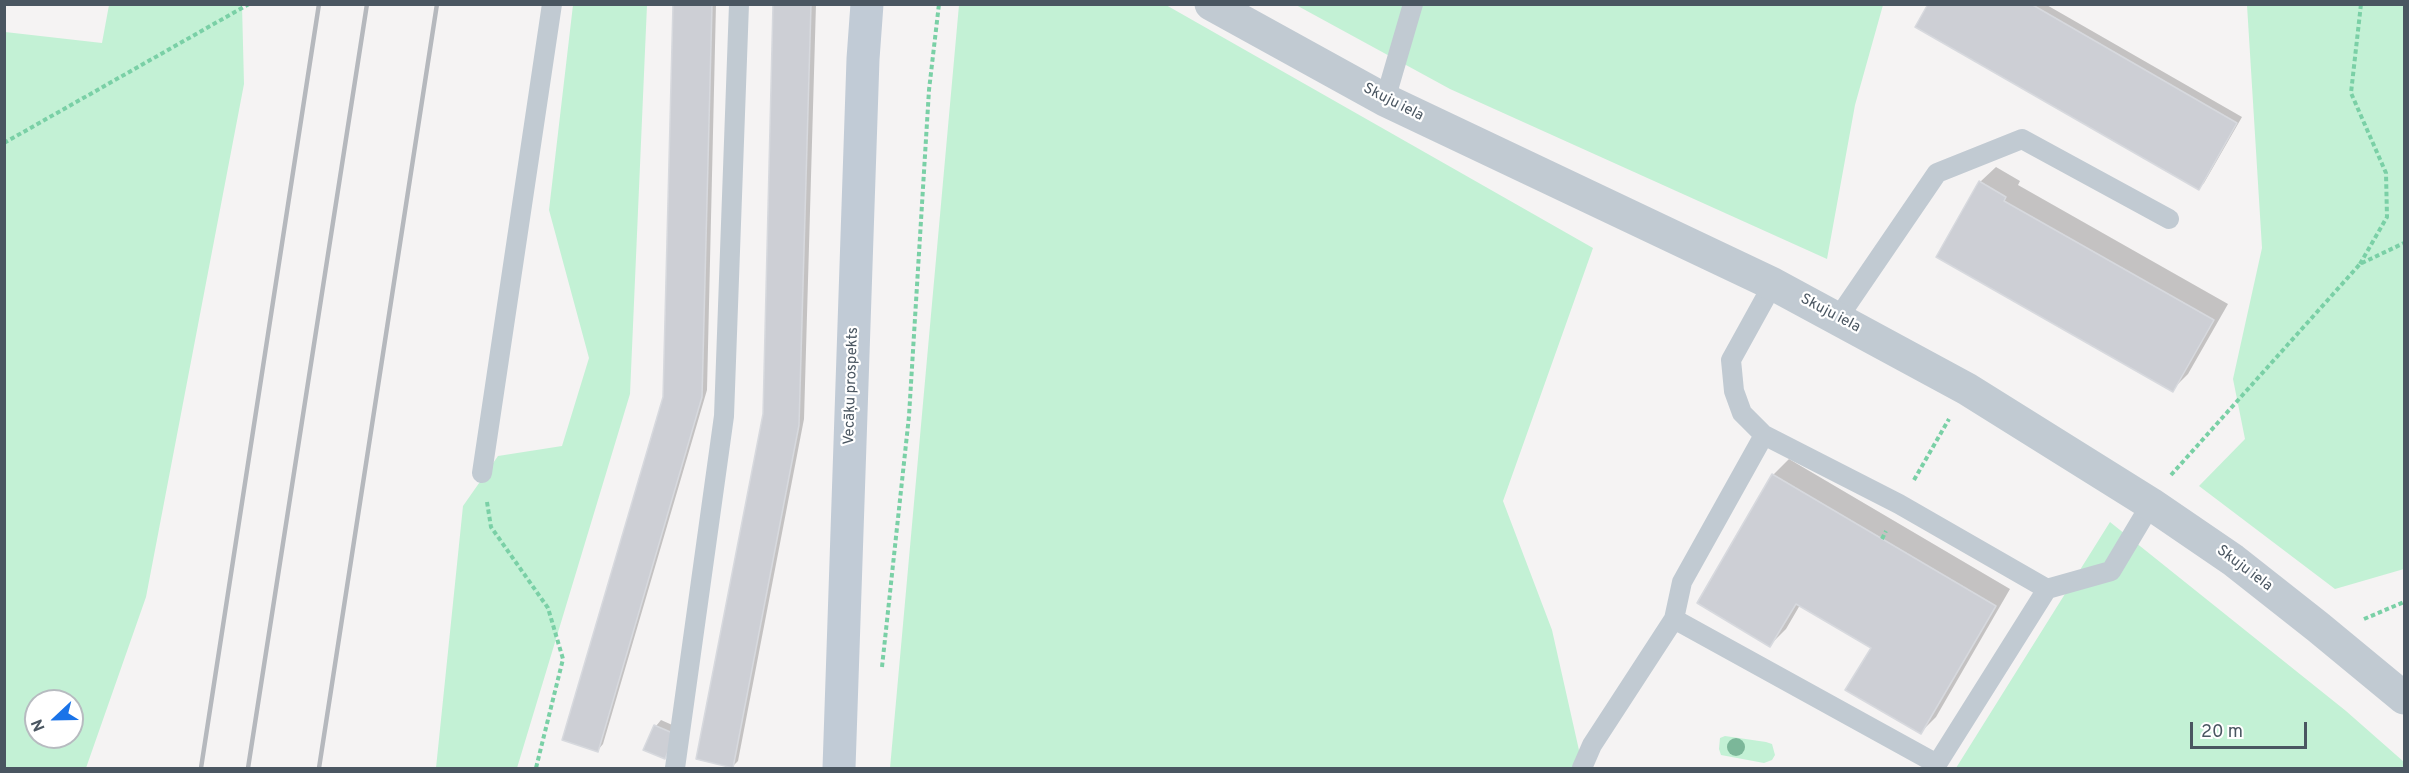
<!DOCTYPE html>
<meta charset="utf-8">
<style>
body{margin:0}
#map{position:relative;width:2409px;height:773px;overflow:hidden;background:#f5f3f3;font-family:Overpass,sans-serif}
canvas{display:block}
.frame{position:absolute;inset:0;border:6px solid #4a5661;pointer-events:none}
.north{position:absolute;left:24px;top:689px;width:60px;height:60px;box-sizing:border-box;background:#fff;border:2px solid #b7bbc0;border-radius:50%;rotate:248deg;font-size:16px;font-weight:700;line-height:24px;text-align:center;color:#4a5661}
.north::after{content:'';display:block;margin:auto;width:21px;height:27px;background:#1a73e8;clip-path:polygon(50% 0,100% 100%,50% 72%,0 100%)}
.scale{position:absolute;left:2190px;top:722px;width:117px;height:27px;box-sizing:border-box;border:3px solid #4a5661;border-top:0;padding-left:8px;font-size:18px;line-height:21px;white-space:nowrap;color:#4a5661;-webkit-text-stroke:4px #fff;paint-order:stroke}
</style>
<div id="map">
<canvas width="2409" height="773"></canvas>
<div class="frame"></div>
<div class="north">N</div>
<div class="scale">20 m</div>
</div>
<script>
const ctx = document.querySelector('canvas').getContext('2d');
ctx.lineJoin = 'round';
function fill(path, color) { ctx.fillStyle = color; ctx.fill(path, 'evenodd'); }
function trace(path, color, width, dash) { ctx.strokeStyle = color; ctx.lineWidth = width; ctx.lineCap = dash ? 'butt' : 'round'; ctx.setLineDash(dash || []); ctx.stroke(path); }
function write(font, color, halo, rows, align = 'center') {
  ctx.font = font + ' Overpass,sans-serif'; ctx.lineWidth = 4.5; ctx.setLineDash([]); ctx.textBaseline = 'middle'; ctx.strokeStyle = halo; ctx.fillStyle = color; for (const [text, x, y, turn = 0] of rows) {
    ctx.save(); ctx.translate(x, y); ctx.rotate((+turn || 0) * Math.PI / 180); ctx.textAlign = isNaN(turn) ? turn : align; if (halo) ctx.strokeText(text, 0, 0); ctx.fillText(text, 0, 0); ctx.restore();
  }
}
fill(new Path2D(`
 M 109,5 L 242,5 L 244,84 L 146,597 L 86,768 L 5,768 L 5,32 L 102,43 ZM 36,701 L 72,701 L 72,737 L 36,737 Z
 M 573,5 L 647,5 L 630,394 L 517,768 L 436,768 L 463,506 L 498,456 L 562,446 L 589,358 L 549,210 Z
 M 959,5 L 1166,5 L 1593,248 L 1503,501 L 1552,630 L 1583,768 L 890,768 Z
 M 1296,5 L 1883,5 L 1855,105 L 1827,259 L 1450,89 Z
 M 2247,5 L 2404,5 L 2404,569 L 2335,589 L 2199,486 L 2245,439 L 2233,379 L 2262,248 Z
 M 2110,522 L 2346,711 L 2404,762 L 2404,768 L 1956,768 Z
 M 1725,736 L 1766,742 L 1772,744 L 1775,755 L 1772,760 L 1764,763 L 1721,755 L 1719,749 L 1720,738 Z`), '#c3f1d5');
fill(new Path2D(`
 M 675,4 L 716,4 L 707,390 L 603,744 L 598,750 L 665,397 Z
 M 775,4 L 816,4 L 804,419 L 738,761 L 733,766 L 765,414 Z
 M 1929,4 L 2045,4 L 2242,117 L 2204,183 L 2199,188 Z
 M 1996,167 L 2020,181 L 2018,185 L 2228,304 L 2188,374 L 2172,390 L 1980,182 Z
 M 1789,459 L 2010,589 L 1936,717 L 1920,733 L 1873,647 L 1800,605 L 1786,629 L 1770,645 L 1773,475 Z
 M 661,720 L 679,728 L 670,751 L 664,757 L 656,726 Z`), '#0003');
const building = new Path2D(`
 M 673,4 L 712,4 L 702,397 L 598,752 L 562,740 L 663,397 Z
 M 773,4 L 811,4 L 799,425 L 733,768 L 696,759 L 763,414 Z
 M 1928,4 L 2031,4 L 2237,123 L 2199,190 L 1915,27 Z
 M 1979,181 L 2006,197 L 2004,201 L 2214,320 L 2173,392 L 1936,257 Z
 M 1772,474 L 1996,606 L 1921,734 L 1845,690 L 1871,648 L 1796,604 L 1770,647 L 1697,603 Z
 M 654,725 L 675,734 L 665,759 L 643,750 Z`);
fill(building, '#cdcfd5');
trace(building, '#d7d9de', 1.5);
trace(new Path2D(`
 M 4,143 L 249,4
 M 2360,264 L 2387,217 L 2386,173 L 2351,93 L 2361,4
 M 2171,475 L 2360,264 L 2404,243
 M 1914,480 L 1949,419
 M 487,502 L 491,527 L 548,608 L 563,659 L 536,768
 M 1882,539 L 1886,531
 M 2364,619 L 2404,602
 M 882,667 L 909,416 L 929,90 L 939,4`), '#7ad0a6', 4, [4.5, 3]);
trace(new Path2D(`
 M 1385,100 L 1413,4
 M 1838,318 L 1937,173 L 2022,139 L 2169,219
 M 1764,435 L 1899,504 L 2047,589 L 1937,764 L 1674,619 L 1682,582 L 1764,435 L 1742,413 L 1734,391 L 1731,360 L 1773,284
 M 482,473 L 552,4
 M 2047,589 L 2111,571 L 2151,504
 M 675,768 L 724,416 L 739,4
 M 1582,768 L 1592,745 L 1674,619`), '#c1cad2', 20);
trace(new Path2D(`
 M 1211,4 L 1385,100 L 1773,284 L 1967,389 L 2151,504 L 2233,560 L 2318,627 L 2404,698`), '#c1cad2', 33);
trace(new Path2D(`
 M 839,768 L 863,59 L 867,4`), '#c1cbd6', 33);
trace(new Path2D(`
 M 201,768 L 319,4
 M 248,768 L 367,4
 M 319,768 L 437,4`), '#b5b8bd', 4.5);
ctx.fillStyle = '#7bb799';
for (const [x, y] of [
 [1736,747]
]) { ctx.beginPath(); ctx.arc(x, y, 9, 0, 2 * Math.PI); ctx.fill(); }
write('15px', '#4a5661', '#fff', [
 ["Skuju iela",1393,103,27],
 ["Skuju iela",1830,314,28],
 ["Vecāķu prospekts",852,386,-88],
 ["Skuju iela",2244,569,37]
]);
</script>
